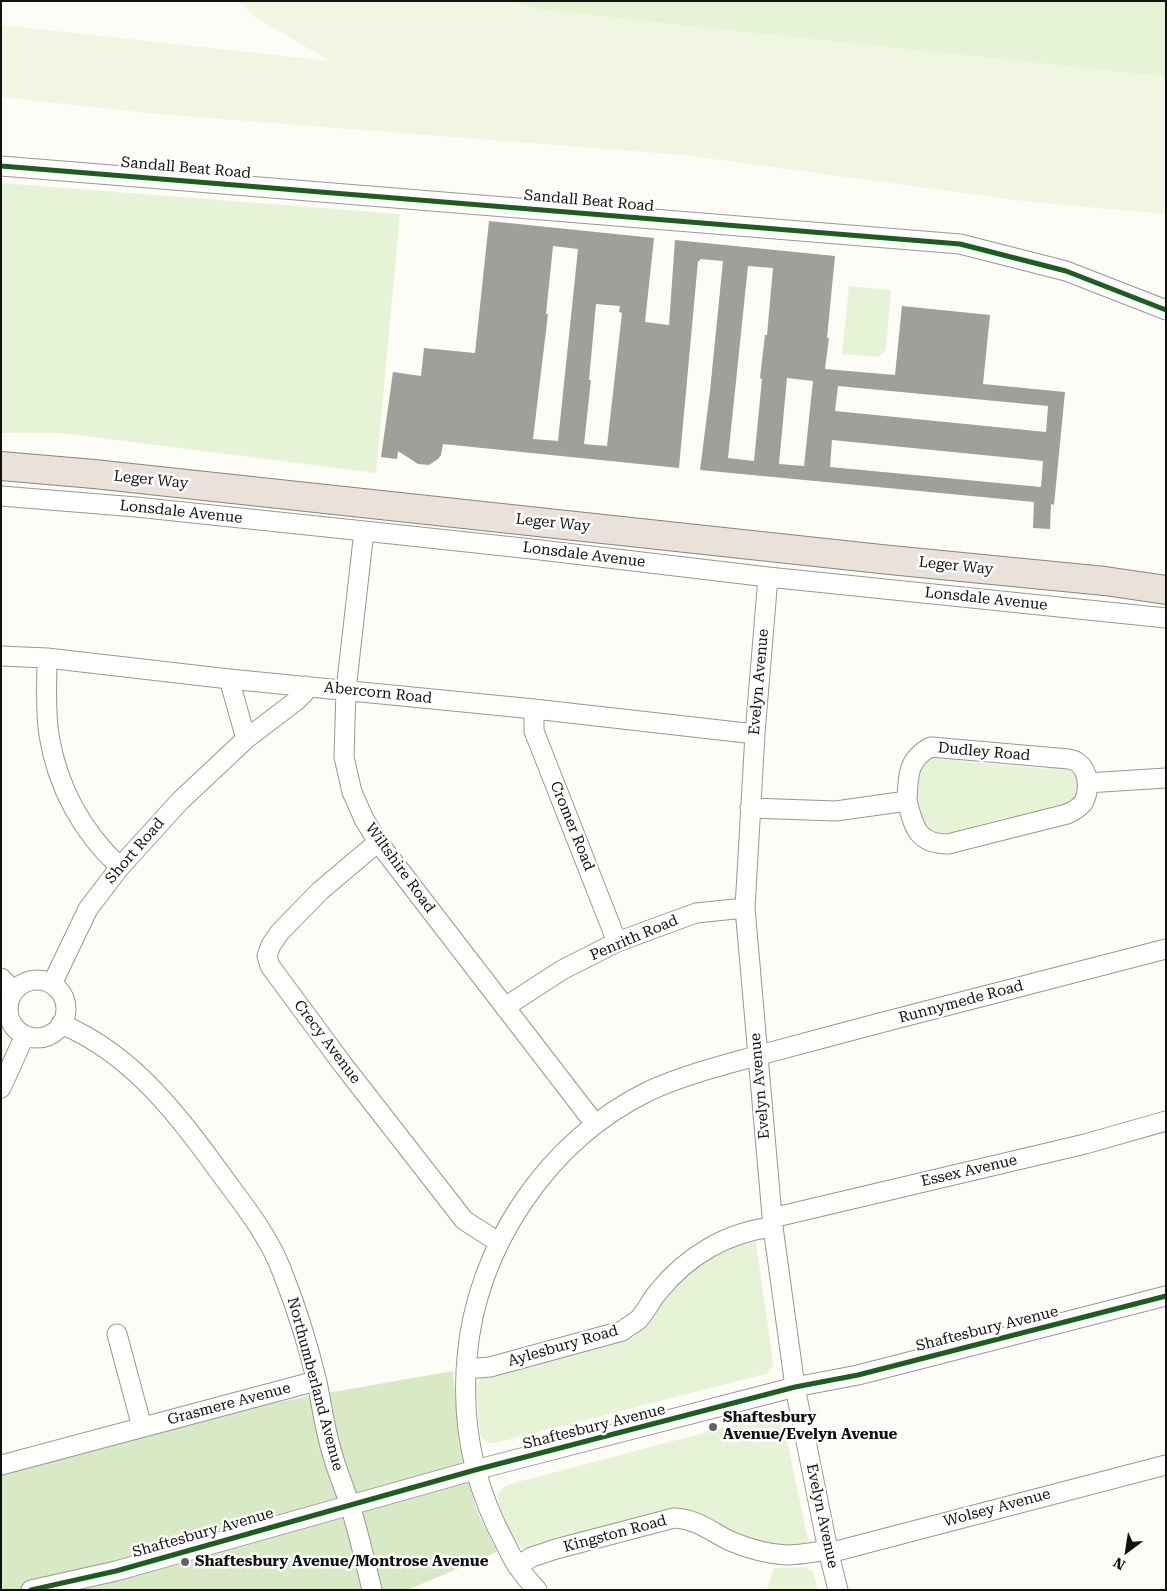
<!DOCTYPE html>
<style>
body{margin:0}
#map{position:relative;width:1167px;height:1591px;overflow:hidden;background:#fdfcf7;font-family:"Roboto Serif",serif}
canvas{display:block}
.frame{position:absolute;inset:0;border:2px solid #111;pointer-events:none}
.north{position:absolute;left:1102px;top:1526px;width:50px;height:50px;-webkit-text-stroke:4px #fff;paint-order:stroke;rotate:211deg;font-size:14px;font-weight:700;line-height:20px;text-align:center;color:#111}
.north::after{content:'';display:block;margin:auto;width:18px;height:22px;background:#111;clip-path:polygon(50% 0,100% 100%,50% 72%,0 100%)}
</style>
<div id="map">
<canvas width="1167" height="1591"></canvas>
<div class="frame"></div>
<div class="north">N</div>
</div>
<script>
const ctx = document.querySelector('canvas').getContext('2d');
ctx.lineJoin = 'round';
function fill(path, color) { ctx.fillStyle = color; ctx.fill(path, 'evenodd'); }
function trace(path, color, width, dash) { ctx.strokeStyle = color; ctx.lineWidth = width; ctx.lineCap = dash ? 'butt' : 'round'; ctx.setLineDash(dash || []); ctx.stroke(path); }
function write(font, color, halo, rows, align = 'center') {
  ctx.font = font + ' "Roboto Serif",serif'; ctx.lineWidth = 5; ctx.setLineDash([]); ctx.textBaseline = 'middle'; ctx.strokeStyle = halo; ctx.fillStyle = color; for (const [text, x, y, turn = 0] of rows) {
    ctx.save(); ctx.translate(x, y); ctx.rotate((+turn || 0) * Math.PI / 180); ctx.textAlign = isNaN(turn) ? turn : align; if (halo) ctx.strokeText(text, 0, 0); ctx.fillText(text, 0, 0); ctx.restore();
  }
}
fill(new Path2D(`
 M 511,1 L 1166,1 L 1166,77 L 685,26 L 535,9 Z
 M 1,183 L 400,214 L 376,473 L 61,433 L 1,433 Z
 M 849,286 L 891,290 L 886,350 L 878,357 L 842,354 Z
 M 953,754 L 959,761 L 1044,769 L 1053,764 C 1078,768 1079,770 1080,794 L 1068,808 L 1016,820 L 1008,817 L 965,829 L 957,835 L 943,838 L 927,830 L 916,805 L 915,783 L 921,761 L 929,756 Z
 M 746,1239 L 756,1243 L 773,1361 C 774,1367 771,1370 766,1374 L 495,1443 C 487,1443 484,1441 480,1434 L 476,1386 L 481,1378 L 490,1374 L 606,1343 L 662,1299 L 700,1260 Z
 M 768,1416 L 775,1416 L 783,1421 L 808,1540 L 803,1545 L 796,1548 L 756,1545 L 696,1517 L 530,1550 C 526,1549 523,1550 519,1546 C 513,1541 496,1502 498,1495 C 500,1489 505,1487 510,1484 Z
 M 806,1567 L 813,1572 L 818,1590 L 767,1590 L 774,1568 Z`), '#e7f3d7');
fill(new Path2D(`
 M 453,1371 L 459,1445 L 476,1509 L 497,1552 L 407,1590 L 1,1590 L 1,1472 L 218,1415 L 304,1397 Z`), '#d8eac5');
fill(new Path2D(`
 M 239,1 L 511,1 L 535,9 L 685,26 L 1166,77 L 1166,214 L 1031,202 L 684,155 L 158,114 L 1,97 L 1,25 L 330,61 L 255,17 Z`), '#f0f6e1');
fill(new Path2D(`
 M 489,221 L 654,238 L 645,322 L 669,325 L 675,240 L 835,256 L 827,338 L 829,338 L 825,369 L 895,375 L 902,306 L 990,315 L 983,384 L 1065,392 L 1054,505 L 1051,504 L 1050,529 L 1033,528 L 1034,502 L 700,470 L 710,391 L 723,261 L 700,259 L 700,261 L 698,261 L 679,468 L 443,444 L 441,455 L 438,459 L 429,465 L 418,464 L 398,451 L 397,459 L 381,457 L 393,372 L 421,376 L 424,348 L 475,353 ZM 553,246 L 578,249 L 558,441 L 533,439 L 548,314 L 546,314 ZM 748,266 L 773,268 L 767,335 L 765,335 L 760,378 L 762,379 L 754,461 L 728,458 ZM 596,304 L 620,306 L 619,312 L 622,313 L 607,446 L 584,444 L 591,380 L 589,380 ZM 787,378 L 813,381 L 804,466 L 779,464 ZM 838,386 L 1048,406 L 1046,432 L 835,411 ZM 832,440 L 1043,461 L 1041,487 L 830,467 Z`), '#a19f9c');
const minor = new Path2D(`
 M 1,166 L 960,244 L 1066,271 L 1166,310
 M 1,496 L 136,507 L 364,531 L 532,549 L 768,577 L 1166,618
 M 364,531 L 346,690 L 344,757 L 352,792 L 364,819 L 378,842 L 595,1124
 M 768,577 L 755,734 L 745,908 L 773,1227 L 795,1387 L 828,1550 L 838,1590
 M 1,656 L 47,658 L 229,679 L 534,709 L 755,734
 M 47,658 C 47,683 45,710 49,735 C 57,786 82,832 120,867
 M 229,679 L 246,739
 M 534,709 L 534,731 L 617,942
 M 1087,783 L 1166,778
 M 750,808 L 836,811 L 907,801 C 908,777 907,759 931,747 L 1069,759 C 1072,760 1074,760 1077,762 C 1089,770 1090,791 1083,803 C 1078,809 1073,811 1067,814 L 948,844 C 917,844 914,827 907,801
 M 378,842 L 320,891 L 280,932 L 271,945 L 267,956 L 270,966 L 344,1066 L 464,1220 L 498,1242
 M 1,978 L 14,991
 M8 1009a29 29 0 1 1 58 0a29 29 0 1 1-58 0Z
 M 52,984 L 88,909 L 120,867 L 180,801 L 246,739 L 296,701 L 304,693 L 305,686
 M 505,1007 L 562,970 L 617,942 L 696,913 L 745,908
 M 61,1024 C 134,1054 181,1119 226,1181 C 247,1209 271,1240 283,1274 C 297,1309 308,1345 317,1382 C 322,1406 325,1432 333,1456 C 337,1471 344,1487 349,1502 C 358,1530 365,1561 372,1590
 M 1,1088 L 25,1035
 M 772,1218 L 1085,1144 L 1166,1121
 M 117,1334 L 142,1427
 M 466,1369 L 490,1367 L 622,1331 C 627,1327 633,1324 638,1320 C 646,1312 651,1300 658,1292 C 687,1256 727,1232 773,1227
 M 1,1465 L 316,1381
 M 829,1553 L 1166,1465
 M 517,1566 L 532,1557 L 556,1549 L 674,1518 C 697,1519 710,1531 730,1541 C 747,1548 768,1554 786,1555 C 800,1555 814,1552 828,1550
 M 31,1590 L 116,1571 L 475,1470 L 795,1387 L 858,1375 L 1166,1296
 M 537,1590 C 531,1583 524,1576 519,1568 C 513,1560 509,1551 505,1543 C 474,1486 461,1423 467,1358 C 476,1247 548,1140 649,1091 C 684,1075 720,1066 756,1056 C 796,1045 836,1035 876,1024 C 973,999 1069,974 1166,949`);
const highway = new Path2D(`
 M 1,466 L 94,474 L 890,560 L 1105,581 L 1166,590`);
trace(minor, '#979795', 21);
trace(highway, '#858482', 30);
trace(minor, '#fffffe', 19);
trace(highway, '#eae1d8', 28);
trace(new Path2D(`
 M 1,166 L 960,244 L 1066,271 L 1166,310
 M 31,1590 L 116,1571 L 475,1470 L 795,1387 L 858,1375 L 1166,1296`), '#1b5e20', 5);
for (const [x, y, r, color] of [
 [713,1427,5,"#646362"],
 [185,1562,5,"#646362"]
]) { const dot = new Path2D(); dot.arc(x, y, r, 0, 2 * Math.PI); ctx.fillStyle = color; ctx.fill(dot); trace(dot, '#fff', 2); }
write('15px', '#111', '#fff', [
 ["Sandall Beat Road",186,168,5],
 ["Sandall Beat Road",589,201,5],
 ["Leger Way",151,480,6],
 ["Lonsdale Avenue",181,512,6],
 ["Leger Way",553,523,6],
 ["Lonsdale Avenue",584,555,7],
 ["Leger Way",956,566,6],
 ["Lonsdale Avenue",986,599,6],
 ["Evelyn Avenue",759,682,-85],
 ["Abercorn Road",378,693,6],
 ["Dudley Road",984,752,5],
 ["Cromer Road",572,826,68],
 ["Short Road",135,851,-49],
 ["Wiltshire Road",400,868,54],
 ["Penrith Road",634,938,-23],
 ["Runnymede Road",961,1002,-15],
 ["Crecy Avenue",327,1042,53],
 ["Evelyn Avenue",760,1086,-95],
 ["Essex Avenue",969,1171,-13],
 ["Shaftesbury Avenue",987,1329,-14],
 ["Aylesbury Road",563,1346,-16],
 ["Northumberland Avenue",315,1384,75],
 ["Grasmere Avenue",229,1404,-15],
 ["Shaftesbury Avenue",594,1427,-14],
 ["Wolsey Avenue",997,1508,-15],
 ["Evelyn Avenue",822,1516,78],
 ["Shaftesbury Avenue",203,1533,-16],
 ["Kingston Road",615,1534,-15]
]);
write('bold 15px', '#111', '#fff', [
 ["Shaftesbury",723,1418],
 ["Avenue/Evelyn Avenue",723,1435],
 ["Shaftesbury Avenue/Montrose Avenue",195,1562]
], 'left');
</script>
